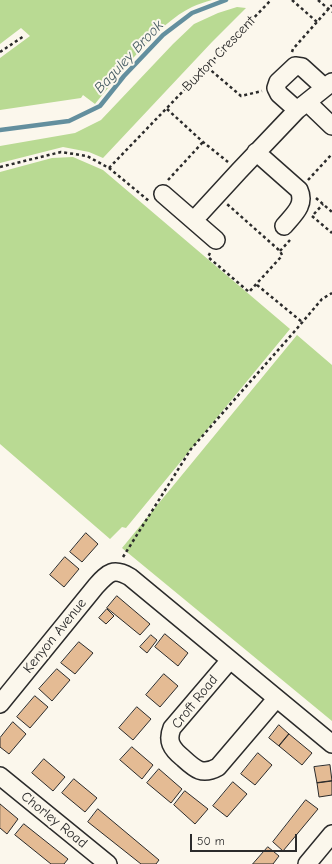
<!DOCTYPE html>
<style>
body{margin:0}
#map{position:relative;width:332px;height:864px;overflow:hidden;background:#fbf7ec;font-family:"Comic Neue",sans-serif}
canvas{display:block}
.scale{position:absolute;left:190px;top:834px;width:107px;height:18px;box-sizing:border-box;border:2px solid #2b2b2b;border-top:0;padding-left:5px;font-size:12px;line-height:14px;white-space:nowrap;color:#2b2b2b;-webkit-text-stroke:3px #fbf7ec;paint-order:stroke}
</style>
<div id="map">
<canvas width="332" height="864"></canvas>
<div class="scale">50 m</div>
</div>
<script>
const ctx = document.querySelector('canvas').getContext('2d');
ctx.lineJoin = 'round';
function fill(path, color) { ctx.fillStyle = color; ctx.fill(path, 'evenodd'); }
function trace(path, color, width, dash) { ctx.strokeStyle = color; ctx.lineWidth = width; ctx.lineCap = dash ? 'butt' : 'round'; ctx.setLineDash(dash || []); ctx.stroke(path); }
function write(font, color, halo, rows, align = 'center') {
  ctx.font = font + ' "Comic Neue",sans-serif'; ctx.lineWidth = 4; ctx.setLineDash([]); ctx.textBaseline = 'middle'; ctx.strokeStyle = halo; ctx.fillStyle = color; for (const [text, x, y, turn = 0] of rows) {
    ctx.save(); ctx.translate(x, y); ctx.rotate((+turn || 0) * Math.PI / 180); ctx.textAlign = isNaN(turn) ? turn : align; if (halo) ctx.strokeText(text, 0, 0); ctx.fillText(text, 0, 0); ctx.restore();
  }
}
fill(new Path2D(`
 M 0,0 L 212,0 C 205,2 198,4 192,7 C 158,23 119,75 95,104 L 83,95 L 81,98 L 0,110 L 0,58 L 30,36 L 21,28 L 0,44 Z
 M 237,7 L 246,8 L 212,42 L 103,158 L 89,152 L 63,147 L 0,163 L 0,146 L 75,133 L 101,120 L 173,44 L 194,24 L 218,13 Z
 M 73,157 L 103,170 L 290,329 L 126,528 L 122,527 L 110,539 L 0,444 L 0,172 L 52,158 Z
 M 297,335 L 332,365 L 332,721 L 122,548 Z`), '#b9da93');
trace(new Path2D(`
 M 0,130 L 69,121 L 100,106 L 124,76 L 163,35 L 192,13 L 226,0`), '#638f9e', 4.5);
const building = new Path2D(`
 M 86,533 L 98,544 L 82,562 L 70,552 Z
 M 65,557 L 79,569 L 64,587 L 50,575 Z
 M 117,596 L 150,624 L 140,635 L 107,608 Z
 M 107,609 L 114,616 L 106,624 L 99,618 Z
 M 165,634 L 188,653 L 178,666 L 155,647 Z
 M 151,635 L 157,640 L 147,653 L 140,647 Z
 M 79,642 L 93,653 L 75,674 L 61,663 Z
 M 57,669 L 70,680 L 52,701 L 39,689 Z
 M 164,674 L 178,686 L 160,707 L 146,695 Z
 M 35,696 L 48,707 L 30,728 L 17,717 Z
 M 137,707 L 151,719 L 133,740 L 119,728 Z
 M 13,722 L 26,734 L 9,754 L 0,747 L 0,738 Z
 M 279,725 L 289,734 L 279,746 L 269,738 Z
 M 289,734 L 312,753 L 302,765 L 279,746 Z
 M 132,747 L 153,765 L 142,779 L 120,760 Z
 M 258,753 L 272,765 L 255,785 L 241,774 Z
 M 44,759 L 65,777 L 53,791 L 32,773 Z
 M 330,765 L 332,781 L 317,783 L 314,767 Z
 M 159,769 L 182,789 L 171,803 L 147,783 Z
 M 74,779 L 97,798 L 85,812 L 62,793 Z
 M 332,781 L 332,795 L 319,797 L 317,783 Z
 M 233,782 L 247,794 L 227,817 L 213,806 Z
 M 185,791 L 208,809 L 195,824 L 174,805 Z
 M 306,800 L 318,809 L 283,851 L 273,842 Z
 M 0,804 L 18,819 L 7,834 L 0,828 Z
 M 98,809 L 159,860 L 156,864 L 141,864 L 88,822 Z
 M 24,824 L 68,859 L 64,864 L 51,864 L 15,835 Z
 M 268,847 L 279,856 L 273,864 L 253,864 Z`);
fill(building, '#e4bb94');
trace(building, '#2b2b2b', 1);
const minor = new Path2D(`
 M 307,102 L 332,126
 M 297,110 L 279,94 L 276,88 L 278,82 L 295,66 L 302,67 L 324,87
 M 256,152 L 299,190 C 306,205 293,215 284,226
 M 163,194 L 216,240
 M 194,220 L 239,171 L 297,110 L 332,82
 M 230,660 L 172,728 C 170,733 169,739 171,744 C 173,749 178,754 183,758 C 195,769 202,776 218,767 L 276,699
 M 0,704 L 96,586 C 108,573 113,567 130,577 L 332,744
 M 0,776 L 108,864
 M 307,864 L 332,834`);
trace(minor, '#2b2b2b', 20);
trace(new Path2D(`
 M 292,0 L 317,22
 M 318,0 L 332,12
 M 0,52 L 24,36
 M 292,52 L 293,49 L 332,5
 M 207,67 L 241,96 L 262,91
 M 167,109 L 203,142 L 228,162
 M 0,167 L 61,152 L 87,156 L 109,168 L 149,201 L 150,200
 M 109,168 L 271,0
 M 168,180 L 203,142
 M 308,180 L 332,154
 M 316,198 L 332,212
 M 314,214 L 323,204
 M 312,216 L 332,233
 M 280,251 L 290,240
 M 210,253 L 208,257 L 249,292 L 280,258 L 282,255 L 280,251 L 227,204
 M 257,285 L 302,322
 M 123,557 L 191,449 L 294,332 L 322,299 L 332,293`), '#2b2b2b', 2.5, [3, 3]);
trace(minor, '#fbf7ec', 17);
write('14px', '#2b2b2b', '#fbf7ec', [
 ["Buxton Crescent",219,54,-46],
 ["Kenyon Avenue",55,636,-51],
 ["Croft Road",195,702,-51],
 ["Chorley Road",54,820,39]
]);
write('italic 15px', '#475d64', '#fbf7ec', [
 ["Baguley Brook",129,57,-47]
]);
</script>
